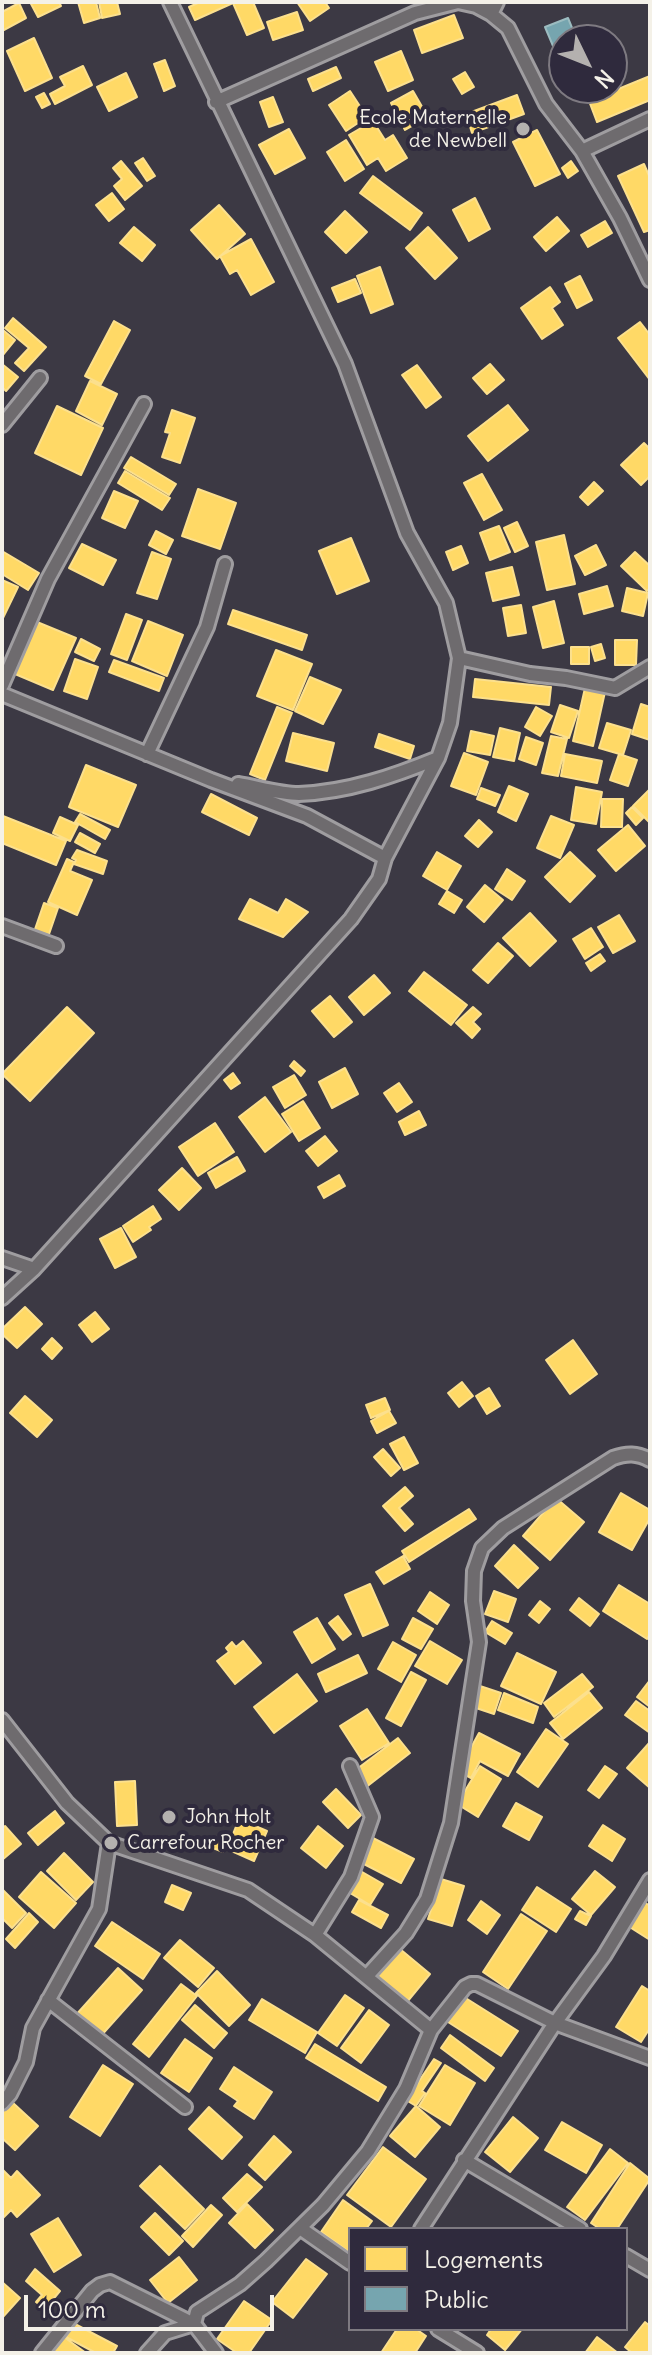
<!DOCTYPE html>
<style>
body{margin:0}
#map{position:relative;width:652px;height:2355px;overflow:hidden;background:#3c3944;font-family:Delius,sans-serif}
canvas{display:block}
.frame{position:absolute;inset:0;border:4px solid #f4f1e8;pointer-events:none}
.legend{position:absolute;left:348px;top:2227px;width:280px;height:104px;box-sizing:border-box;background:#2f2a3d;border:2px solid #7e7a81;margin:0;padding:10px 14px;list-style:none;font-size:24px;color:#f4f1e8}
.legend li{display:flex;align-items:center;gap:16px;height:40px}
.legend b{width:40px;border:2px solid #7e7a81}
.north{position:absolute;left:548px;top:24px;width:80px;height:80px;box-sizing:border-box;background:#2f2a3d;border:2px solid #7e7a81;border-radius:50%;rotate:133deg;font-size:22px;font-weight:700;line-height:32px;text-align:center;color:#f4f1e8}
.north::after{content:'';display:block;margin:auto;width:28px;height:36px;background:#b4b1af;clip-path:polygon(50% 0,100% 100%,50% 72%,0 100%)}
.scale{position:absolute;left:24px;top:2295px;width:250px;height:36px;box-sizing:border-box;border:4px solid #f4f1e8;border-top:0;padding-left:10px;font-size:24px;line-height:28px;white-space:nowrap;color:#f4f1e8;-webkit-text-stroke:6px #2f2a3d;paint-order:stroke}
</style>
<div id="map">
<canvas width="652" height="2355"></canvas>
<div class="frame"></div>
<ul class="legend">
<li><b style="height:22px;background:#ffd966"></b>Logements</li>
<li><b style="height:22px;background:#76a5af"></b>Public</li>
</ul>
<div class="north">N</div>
<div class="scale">100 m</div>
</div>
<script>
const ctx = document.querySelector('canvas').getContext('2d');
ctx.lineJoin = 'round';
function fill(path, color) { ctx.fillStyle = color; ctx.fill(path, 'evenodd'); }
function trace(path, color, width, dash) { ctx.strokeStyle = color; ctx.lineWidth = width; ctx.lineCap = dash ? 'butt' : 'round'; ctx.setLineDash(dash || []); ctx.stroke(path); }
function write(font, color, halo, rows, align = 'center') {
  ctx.font = font + ' Delius,sans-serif'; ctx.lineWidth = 8; ctx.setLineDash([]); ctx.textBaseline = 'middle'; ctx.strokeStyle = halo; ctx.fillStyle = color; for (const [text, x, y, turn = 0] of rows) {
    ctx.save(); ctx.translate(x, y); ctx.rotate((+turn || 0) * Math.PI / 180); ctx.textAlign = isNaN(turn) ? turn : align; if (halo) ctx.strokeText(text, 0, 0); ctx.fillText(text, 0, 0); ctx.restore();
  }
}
const homes = new Path2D(`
 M 30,2 L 59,2 L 61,6 L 38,17 Z
 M 78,2 L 96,2 L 100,18 L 84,23 Z
 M 99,2 L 117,2 L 120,14 L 102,18 Z
 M 200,2 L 253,2 L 264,28 L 247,35 L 233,3 L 195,20 L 189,7 Z
 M 297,2 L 325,2 L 329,8 L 310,21 Z
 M 19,3 L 26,18 L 2,31 L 2,12 Z
 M 297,12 L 303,30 L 273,40 L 267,22 Z
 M 454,15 L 463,38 L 422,53 L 414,30 Z
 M 34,38 L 52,78 L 25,91 L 7,51 Z
 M 401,51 L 413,80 L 388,91 L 375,62 Z
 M 165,60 L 175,86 L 164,91 L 154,64 Z
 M 83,66 L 92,85 L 55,104 L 50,94 L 65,86 L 60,77 Z
 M 336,67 L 341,78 L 313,91 L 308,79 Z
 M 465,72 L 474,87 L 462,94 L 453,79 Z
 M 126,73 L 137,97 L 109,111 L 97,87 Z
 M 650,76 L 650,100 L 597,122 L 589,101 Z
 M 350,91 L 367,117 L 346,131 L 329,105 Z
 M 413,91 L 428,117 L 405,130 L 391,103 Z
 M 44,93 L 50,104 L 42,108 L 36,97 Z
 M 517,95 L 524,114 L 472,133 L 466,114 Z
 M 273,97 L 283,122 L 269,127 L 260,102 Z
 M 373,121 L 385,140 L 393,135 L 407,158 L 386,171 L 378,158 L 367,165 L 349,135 Z
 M 289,129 L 305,158 L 275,174 L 259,145 Z
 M 537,130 L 560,174 L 535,186 L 513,142 Z
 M 346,140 L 364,169 L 345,181 L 327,152 Z
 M 143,158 L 155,176 L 147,181 L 135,163 Z
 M 121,161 L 142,186 L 125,200 L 114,186 L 122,179 L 113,168 Z
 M 571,161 L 578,171 L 568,178 L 562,168 Z
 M 644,164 L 650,178 L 650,230 L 644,232 L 618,176 Z
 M 373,176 L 422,213 L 410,230 L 360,193 Z
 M 112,193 L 124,209 L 109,221 L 96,205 Z
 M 475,198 L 490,229 L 469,241 L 453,210 Z
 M 219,205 L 245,234 L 217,259 L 191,230 Z
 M 345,211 L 367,232 L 346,253 L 325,232 Z
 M 557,217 L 569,231 L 546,251 L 534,237 Z
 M 605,221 L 612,233 L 588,247 L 581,235 Z
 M 134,227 L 155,245 L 142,261 L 120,243 Z
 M 428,227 L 457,258 L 435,279 L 406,248 Z
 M 251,239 L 274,282 L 251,295 L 237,270 L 230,274 L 220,256 Z
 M 380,267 L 393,304 L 371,313 L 357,276 Z
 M 580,276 L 592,300 L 577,308 L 565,284 Z
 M 355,279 L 361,293 L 338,302 L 332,288 Z
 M 550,287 L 560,302 L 552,308 L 563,325 L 542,339 L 521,308 Z
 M 13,318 L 46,347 L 24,371 L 15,363 L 29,348 L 5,328 Z
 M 114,321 L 130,330 L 101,384 L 85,376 Z
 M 640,322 L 650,335 L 650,380 L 618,338 Z
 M 3,330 L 15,340 L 2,356 L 2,331 Z
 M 2,364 L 18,377 L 6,391 L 2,387 Z
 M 490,364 L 504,380 L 487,394 L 473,378 Z
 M 417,365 L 441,397 L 426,408 L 402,375 Z
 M 90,381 L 117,394 L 102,425 L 76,411 Z
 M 508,405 L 528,430 L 488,461 L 468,436 Z
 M 57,406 L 103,428 L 81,475 L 35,453 Z
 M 172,410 L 195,418 L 180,463 L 162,457 L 170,433 L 165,432 Z
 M 644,443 L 650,449 L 650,476 L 641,485 L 621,465 Z
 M 131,457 L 176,484 L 169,495 L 124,468 Z
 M 125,471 L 170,498 L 162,510 L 118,483 Z
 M 482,474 L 502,510 L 484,520 L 464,483 Z
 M 594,482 L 603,491 L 588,505 L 580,497 Z
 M 198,489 L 236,503 L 220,549 L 182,536 Z
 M 114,491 L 138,501 L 125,528 L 102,518 Z
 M 517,522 L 528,546 L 515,552 L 504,528 Z
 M 499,526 L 510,552 L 490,560 L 480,533 Z
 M 156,531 L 173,540 L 166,554 L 149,545 Z
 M 564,535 L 575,584 L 547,590 L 536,542 Z
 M 351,538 L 369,581 L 337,594 L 319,551 Z
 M 82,544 L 116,560 L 103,585 L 69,568 Z
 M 596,545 L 606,565 L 585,575 L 575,556 Z
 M 461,546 L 468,563 L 453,570 L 446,552 Z
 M 2,551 L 39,573 L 28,590 L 2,574 Z
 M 152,552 L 171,559 L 157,599 L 137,593 Z
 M 635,552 L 650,566 L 650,588 L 647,591 L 621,566 Z
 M 512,567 L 519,595 L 493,601 L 486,573 Z
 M 2,580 L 18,587 L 3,618 L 2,617 Z
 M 607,586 L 613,606 L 584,614 L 579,594 Z
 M 627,588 L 648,593 L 643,616 L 622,611 Z
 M 554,601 L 564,643 L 543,648 L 533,607 Z
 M 521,605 L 526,633 L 508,636 L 503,608 Z
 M 233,610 L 307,635 L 302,650 L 228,624 Z
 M 126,614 L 142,620 L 127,660 L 111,654 Z
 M 148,621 L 183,635 L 167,676 L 132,661 Z
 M 37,622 L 76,638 L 53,690 L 15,674 Z
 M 81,639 L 100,649 L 94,661 L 75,652 Z
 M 615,640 L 637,640 L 636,665 L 615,665 Z
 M 601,644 L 605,658 L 595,661 L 591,647 Z
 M 571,647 L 589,647 L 589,664 L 571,664 Z
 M 276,650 L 312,664 L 293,710 L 257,696 Z
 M 75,659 L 98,667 L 87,699 L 64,691 Z
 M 114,660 L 164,678 L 159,691 L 109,672 Z
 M 310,677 L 341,690 L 323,724 L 295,711 Z
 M 475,679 L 551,687 L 549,705 L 473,697 Z
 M 585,688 L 605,692 L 593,746 L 573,741 Z
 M 641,704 L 650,707 L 650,740 L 632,734 Z
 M 560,705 L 578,711 L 569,738 L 551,732 Z
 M 277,707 L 292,713 L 265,780 L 250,774 Z
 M 536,707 L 552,716 L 540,736 L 525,727 Z
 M 607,723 L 631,730 L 623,755 L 599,748 Z
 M 500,728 L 520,733 L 514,761 L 493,757 Z
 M 471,731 L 494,736 L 490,755 L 467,751 Z
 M 293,733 L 334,743 L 327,771 L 286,761 Z
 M 379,734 L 414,746 L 410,759 L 375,747 Z
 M 551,736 L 567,739 L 558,776 L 542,773 Z
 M 526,737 L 543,743 L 536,765 L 519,759 Z
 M 464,753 L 488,762 L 476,795 L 451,786 Z
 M 565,754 L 602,761 L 597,783 L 561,776 Z
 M 619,754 L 637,760 L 628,786 L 610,780 Z
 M 86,765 L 136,785 L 118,827 L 69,807 Z
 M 509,786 L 528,794 L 516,821 L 498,812 Z
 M 576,787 L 602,792 L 596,824 L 571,820 Z
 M 481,788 L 500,795 L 495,806 L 477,799 Z
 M 650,789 L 650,821 L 649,822 L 633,806 Z
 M 211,794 L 257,818 L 249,835 L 202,812 Z
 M 602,799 L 623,799 L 622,827 L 601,827 Z
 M 632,807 L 643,818 L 636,825 L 626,813 Z
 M 80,814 L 110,830 L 105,839 L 75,822 Z
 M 3,816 L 66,841 L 56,865 L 2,843 Z
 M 551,816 L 574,825 L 560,858 L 537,848 Z
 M 60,817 L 78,825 L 70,841 L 53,833 Z
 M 479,820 L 492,832 L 478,847 L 465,836 Z
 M 628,825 L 645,846 L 616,871 L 598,850 Z
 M 80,833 L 100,844 L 95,853 L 75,842 Z
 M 77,850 L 107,861 L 103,874 L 74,864 L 76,860 L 72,858 Z
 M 437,852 L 461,866 L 447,890 L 423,876 Z
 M 570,852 L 595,876 L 570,902 L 545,877 Z
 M 67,859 L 74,862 L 70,871 L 92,880 L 77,915 L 48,902 Z
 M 507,869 L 525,881 L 512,900 L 495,889 Z
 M 485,885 L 503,900 L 484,922 L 467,907 Z
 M 447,891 L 462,900 L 454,913 L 439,904 Z
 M 250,899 L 278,913 L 286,899 L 308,912 L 283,937 L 239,919 Z
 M 44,903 L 58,908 L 47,940 L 33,935 Z
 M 530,913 L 556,941 L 530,966 L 503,938 Z
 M 619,915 L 635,941 L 613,953 L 598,927 Z
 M 591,928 L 603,947 L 585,959 L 573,939 Z
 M 498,943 L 513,956 L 488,983 L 473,970 Z
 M 600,954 L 605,961 L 591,971 L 586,963 Z
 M 424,972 L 467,1005 L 451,1025 L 409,991 Z
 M 374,975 L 390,993 L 364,1015 L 349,997 Z
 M 330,996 L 352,1022 L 334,1037 L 312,1011 Z
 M 67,1007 L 94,1033 L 30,1101 L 2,1074 Z
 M 473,1007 L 481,1014 L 473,1022 L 480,1029 L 472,1038 L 456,1023 Z
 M 294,1061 L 305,1071 L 301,1076 L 290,1066 Z
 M 345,1068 L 358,1094 L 332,1108 L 319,1082 Z
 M 233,1073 L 240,1083 L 231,1089 L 224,1080 Z
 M 294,1075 L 306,1095 L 285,1108 L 273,1087 Z
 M 399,1083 L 412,1102 L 397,1112 L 384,1093 Z
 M 265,1097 L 291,1132 L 265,1152 L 239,1117 Z
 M 303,1101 L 320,1128 L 299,1141 L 282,1114 Z
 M 419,1111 L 426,1125 L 405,1135 L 399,1122 Z
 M 215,1123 L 234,1152 L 198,1176 L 179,1147 Z
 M 325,1136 L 337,1151 L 318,1166 L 306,1151 Z
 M 237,1157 L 245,1171 L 216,1188 L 208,1173 Z
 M 182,1168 L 201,1188 L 179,1210 L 159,1190 Z
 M 339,1175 L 345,1186 L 324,1198 L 318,1187 Z
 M 153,1206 L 161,1219 L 149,1227 L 151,1230 L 133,1242 L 123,1226 Z
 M 121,1228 L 136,1257 L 115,1268 L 100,1239 Z
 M 25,1307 L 42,1324 L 17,1348 L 2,1334 L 2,1329 Z
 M 95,1312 L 109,1329 L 92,1342 L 79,1325 Z
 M 52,1338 L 62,1348 L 52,1359 L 42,1349 Z
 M 573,1340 L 597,1374 L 570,1394 L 546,1360 Z
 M 462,1382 L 473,1396 L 459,1407 L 448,1393 Z
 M 489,1388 L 500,1406 L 487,1414 L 476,1396 Z
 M 25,1396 L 52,1420 L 37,1437 L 10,1413 Z
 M 385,1398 L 390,1410 L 371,1418 L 366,1405 Z
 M 389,1411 L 396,1423 L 377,1433 L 371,1421 Z
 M 404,1437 L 418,1463 L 404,1470 L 390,1444 Z
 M 383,1449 L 400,1468 L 391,1476 L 374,1457 Z
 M 405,1487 L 413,1496 L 399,1508 L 413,1524 L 405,1531 L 383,1506 Z
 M 621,1493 L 650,1510 L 650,1518 L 632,1550 L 599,1532 Z
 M 556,1498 L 584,1522 L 550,1560 L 523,1536 Z
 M 469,1509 L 476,1519 L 409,1562 L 402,1551 Z
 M 514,1545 L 538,1568 L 518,1588 L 495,1566 Z
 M 403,1556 L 410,1569 L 384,1584 L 376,1572 Z
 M 370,1584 L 388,1625 L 363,1636 L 345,1595 Z
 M 619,1585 L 650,1604 L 650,1634 L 647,1639 L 603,1611 Z
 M 494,1591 L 516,1599 L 508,1622 L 485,1614 Z
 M 430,1592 L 449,1605 L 437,1624 L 418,1611 Z
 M 579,1598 L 599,1614 L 590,1626 L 570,1610 Z
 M 540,1601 L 550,1609 L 539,1623 L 529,1615 Z
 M 338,1616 L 351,1634 L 343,1640 L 329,1623 Z
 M 317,1618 L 335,1649 L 312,1663 L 294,1632 Z
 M 413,1618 L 433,1629 L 421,1649 L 402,1639 Z
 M 492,1621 L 512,1633 L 505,1644 L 485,1632 Z
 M 243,1641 L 261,1663 L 235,1684 L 217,1661 L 229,1652 L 226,1648 L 232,1642 L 236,1647 Z
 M 430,1641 L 462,1660 L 447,1684 L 415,1666 Z
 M 393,1642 L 416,1655 L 401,1682 L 378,1669 Z
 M 517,1653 L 556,1672 L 541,1704 L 501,1686 Z
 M 358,1655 L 367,1673 L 326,1692 L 318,1674 Z
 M 411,1672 L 426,1680 L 401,1726 L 386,1718 Z
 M 297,1674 L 317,1701 L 274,1733 L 254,1707 Z
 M 582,1674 L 593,1687 L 554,1717 L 544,1703 Z
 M 650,1680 L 650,1707 L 637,1697 Z
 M 480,1686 L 501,1693 L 494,1714 L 473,1707 Z
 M 589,1692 L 602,1708 L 563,1739 L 550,1723 Z
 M 504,1693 L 538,1707 L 533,1723 L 498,1710 Z
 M 636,1701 L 650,1711 L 650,1733 L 625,1715 Z
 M 367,1709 L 389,1743 L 362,1760 L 340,1726 Z
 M 546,1729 L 568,1744 L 538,1787 L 517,1772 Z
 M 479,1733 L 520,1754 L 508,1776 L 480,1761 L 471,1778 L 458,1771 Z
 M 398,1738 L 410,1753 L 365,1788 L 353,1772 Z
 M 650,1742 L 650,1788 L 627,1768 Z
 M 480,1766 L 501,1779 L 478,1817 L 457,1804 Z
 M 605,1766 L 617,1774 L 599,1798 L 588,1790 Z
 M 135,1781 L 137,1825 L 117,1826 L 115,1782 Z
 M 336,1789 L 361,1815 L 348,1828 L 323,1802 Z
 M 516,1803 L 542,1817 L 529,1840 L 503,1826 Z
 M 55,1811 L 64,1823 L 38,1845 L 28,1833 Z
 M 239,1819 L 267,1831 L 254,1861 L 227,1849 Z
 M 603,1825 L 625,1839 L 612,1861 L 589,1846 Z
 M 5,1826 L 21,1844 L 2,1860 L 2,1828 Z
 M 318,1826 L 343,1846 L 326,1868 L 301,1848 Z
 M 369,1836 L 414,1859 L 401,1883 L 356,1860 Z
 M 217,1839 L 227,1843 L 223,1852 L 213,1848 Z
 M 64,1853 L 93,1882 L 76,1900 L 47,1871 Z
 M 357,1869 L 383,1884 L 370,1905 L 345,1890 Z
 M 595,1871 L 615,1887 L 591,1915 L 572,1899 Z
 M 41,1872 L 76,1903 L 54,1928 L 19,1897 Z
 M 441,1879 L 464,1886 L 452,1926 L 428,1919 Z
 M 172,1885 L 191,1893 L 183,1910 L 165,1902 Z
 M 537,1887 L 571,1909 L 556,1932 L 522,1910 Z
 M 2,1889 L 26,1913 L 12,1928 L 2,1918 Z
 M 359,1900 L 388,1915 L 381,1928 L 352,1912 Z
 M 481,1901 L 500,1915 L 487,1934 L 468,1920 Z
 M 644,1902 L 650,1906 L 650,1940 L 628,1926 Z
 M 580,1911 L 591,1916 L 586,1925 L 575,1919 Z
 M 29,1913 L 38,1922 L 15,1948 L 6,1939 Z
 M 521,1914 L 547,1931 L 508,1989 L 483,1972 Z
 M 112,1922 L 160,1954 L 143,1979 L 95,1946 Z
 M 180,1940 L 214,1968 L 198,1987 L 164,1958 Z
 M 400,1949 L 430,1974 L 407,2002 L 377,1977 Z
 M 118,1968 L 142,1990 L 99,2038 L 75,2016 Z
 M 217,1971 L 250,2005 L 229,2026 L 196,1993 Z
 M 181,1984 L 197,1996 L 149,2057 L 133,2044 Z
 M 642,1986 L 650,1991 L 650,2028 L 641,2042 L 616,2027 Z
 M 345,1995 L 364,2008 L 337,2046 L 318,2033 Z
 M 464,1997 L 518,2031 L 501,2056 L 448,2022 Z
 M 262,1999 L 317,2032 L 305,2053 L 249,2020 Z
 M 195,2005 L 227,2033 L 214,2048 L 182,2020 Z
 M 369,2010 L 389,2025 L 361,2063 L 341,2048 Z
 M 450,2035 L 494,2068 L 485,2081 L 441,2048 Z
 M 185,2039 L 212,2058 L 189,2092 L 161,2073 Z
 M 315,2044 L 386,2087 L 378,2101 L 306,2058 Z
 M 434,2059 L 441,2063 L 422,2091 L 425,2093 L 416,2106 L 406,2100 Z
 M 103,2065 L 133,2084 L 100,2136 L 70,2117 Z
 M 445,2065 L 475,2083 L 450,2125 L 419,2106 Z
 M 234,2067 L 272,2092 L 254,2119 L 234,2106 L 238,2101 L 220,2089 Z
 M 12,2102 L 38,2126 L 15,2150 L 2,2138 L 2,2112 Z
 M 416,2106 L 440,2127 L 415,2157 L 390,2136 Z
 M 209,2107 L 242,2137 L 222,2159 L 189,2129 Z
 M 513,2117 L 538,2138 L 510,2172 L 485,2152 Z
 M 562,2122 L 602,2145 L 586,2173 L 545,2150 Z
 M 274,2136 L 291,2152 L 265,2180 L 249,2165 Z
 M 383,2147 L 426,2179 L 391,2227 L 347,2195 Z
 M 610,2149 L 628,2163 L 585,2220 L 567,2207 Z
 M 630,2163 L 650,2179 L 617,2229 L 600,2229 L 591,2223 Z
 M 160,2166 L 204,2209 L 185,2229 L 140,2186 Z
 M 2,2169 L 11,2178 L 17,2171 L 40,2195 L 17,2217 L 11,2210 L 2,2219 Z
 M 247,2174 L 262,2187 L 237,2212 L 223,2198 Z
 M 343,2200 L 372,2221 L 366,2229 L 350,2229 L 349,2252 L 321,2232 Z
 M 247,2204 L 273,2230 L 255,2248 L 229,2223 Z
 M 211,2205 L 222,2215 L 193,2247 L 182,2236 Z
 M 155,2213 L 183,2241 L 169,2255 L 141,2227 Z
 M 58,2218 L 81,2255 L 54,2272 L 31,2234 Z
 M 179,2257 L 197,2280 L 168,2303 L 150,2280 Z
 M 306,2259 L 327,2274 L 293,2318 L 272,2302 Z
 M 35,2269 L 60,2291 L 45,2309 L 36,2302 L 42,2295 L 26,2281 Z
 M 2,2282 L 20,2298 L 2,2318 Z
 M 244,2301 L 272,2320 L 249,2353 L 237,2353 L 217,2339 Z
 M 645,2322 L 650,2326 L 650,2353 L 632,2353 L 625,2347 Z
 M 73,2323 L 117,2346 L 113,2353 L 96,2353 L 66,2337 Z
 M 397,2329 L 416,2329 L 426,2336 L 415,2353 L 381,2353 Z
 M 491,2329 L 522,2329 L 505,2350 L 487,2335 Z
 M 64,2337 L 86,2353 L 52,2353 Z
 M 597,2337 L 618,2353 L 585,2353 Z`);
fill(homes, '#ffd966');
trace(homes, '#fce08d', 2);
const public = new Path2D(`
 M 568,18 L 577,40 L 564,40 L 564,50 L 556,53 L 545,27 Z`);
fill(public, '#76a5af');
trace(public, '#9cbcc0', 2);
const street = new Path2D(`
 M 488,2 L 491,14 L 497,2
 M 216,102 L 415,13 L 458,2 L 476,6 L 491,14 L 508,28 L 546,104 L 582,151 L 650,119
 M 582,151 L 620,218 L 650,280
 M 2,425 L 40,378
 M 459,658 L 530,674 L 566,678 L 615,688 L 650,667
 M 2,685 L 48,579 L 144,404
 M 2,694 L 211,780 L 307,816 L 385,858
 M 147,754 L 207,627 L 225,564
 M 238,784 C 257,787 280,794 299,794 C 348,792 394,776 438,758
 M 2,926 L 56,946
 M 2,1258 L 34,1269
 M 2,1298 L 34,1269 L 351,919 L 379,879 L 385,858 L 438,758 L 450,723 L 459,658 L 446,603 L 407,533 L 345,364 L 170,2
 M 2,1720 L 67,1803 L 109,1843 L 248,1890 L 315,1935 L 431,2030
 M 315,1935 L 351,1877 L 372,1817 L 350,1766
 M 367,1976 L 406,1933 L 427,1899 L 451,1823 L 479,1642 L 473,1601 L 474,1571 L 482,1548 L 503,1528 L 613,1458 C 627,1453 637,1453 650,1460
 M 48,2000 L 185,2107
 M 2,2103 L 10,2094 L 26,2062 L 33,2028 L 99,1909 L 109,1843
 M 464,2160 L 580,2229
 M 300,2228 L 350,2263
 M 421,2229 L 555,2023 L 604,1956 L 650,1880
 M 626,2256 L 650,2270
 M 438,2329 L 477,2353
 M 42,2353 L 92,2291 L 100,2285 L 110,2282 L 194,2324 L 216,2353
 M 147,2353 L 165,2333 L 194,2324 L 197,2312 L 240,2284 L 266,2261 L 323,2205 L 368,2151 L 406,2089 L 431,2030 L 465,1987 L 471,1984 L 477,1984 L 555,2023 L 650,2058`);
trace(street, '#9f9da0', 18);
trace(street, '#6e6b6e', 12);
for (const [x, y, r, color] of [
 [523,129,8,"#b4b1af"],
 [169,1817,8,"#b4b1af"],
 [111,1843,8,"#b4b1af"]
]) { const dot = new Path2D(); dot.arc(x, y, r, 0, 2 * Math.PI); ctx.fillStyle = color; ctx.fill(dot); trace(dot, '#2f2a3d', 3); }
write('20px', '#f4f1e8', '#2f2a3d', [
 ["Ecole Maternelle",507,118,"right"],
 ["de Newbell",507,141,"right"],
 ["John Holt",185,1817],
 ["Carrefour Rocher",127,1843]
], 'left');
</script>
